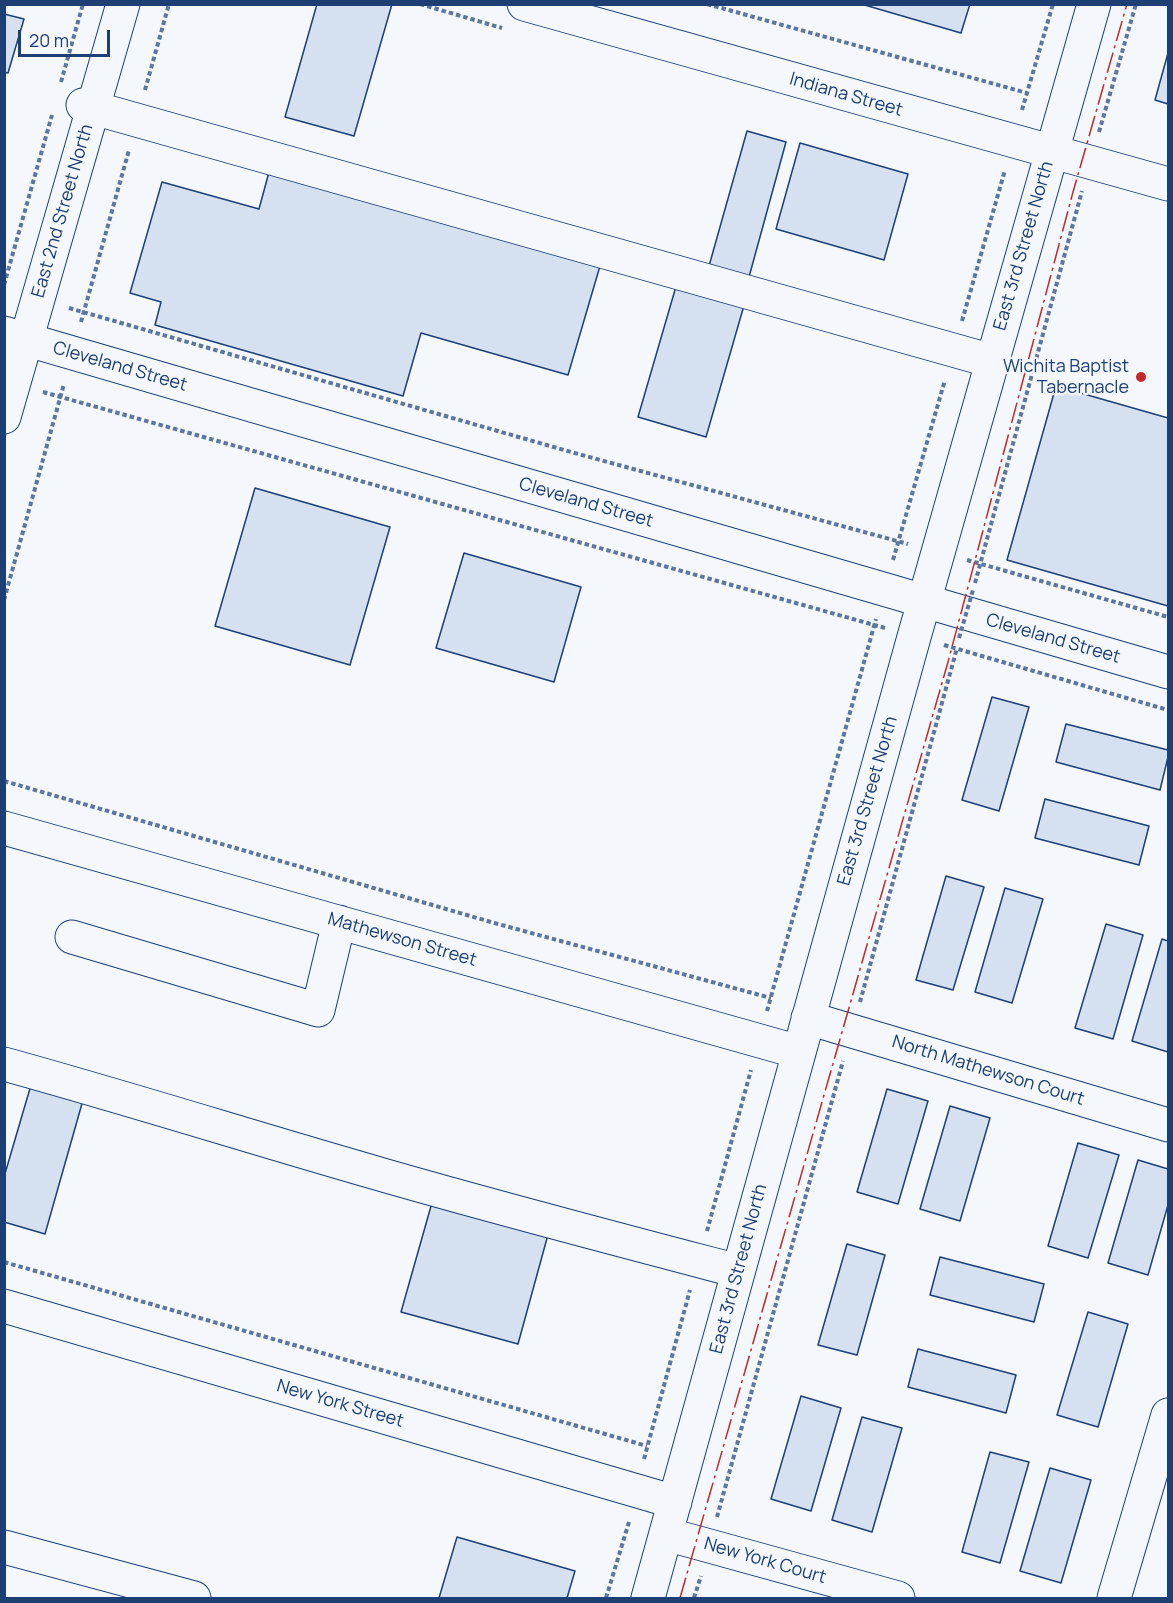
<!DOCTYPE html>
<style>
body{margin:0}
#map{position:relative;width:1173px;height:1603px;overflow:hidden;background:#f4f7fb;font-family:Manrope,sans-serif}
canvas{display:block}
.frame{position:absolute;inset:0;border:6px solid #1d3f73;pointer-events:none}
.scale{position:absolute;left:18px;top:30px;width:92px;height:27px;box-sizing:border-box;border:3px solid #1d3f73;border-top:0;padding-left:8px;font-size:18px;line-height:21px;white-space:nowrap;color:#1d3f73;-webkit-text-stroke:4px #f4f7fb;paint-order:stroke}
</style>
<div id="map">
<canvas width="1173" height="1603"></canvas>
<div class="frame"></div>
<div class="scale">20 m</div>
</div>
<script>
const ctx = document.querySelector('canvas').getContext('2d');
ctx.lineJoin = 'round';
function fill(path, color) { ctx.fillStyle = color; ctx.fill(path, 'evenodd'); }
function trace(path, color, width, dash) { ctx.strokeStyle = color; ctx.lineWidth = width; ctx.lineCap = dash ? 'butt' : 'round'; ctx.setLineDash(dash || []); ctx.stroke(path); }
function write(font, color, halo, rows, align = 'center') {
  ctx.font = font + ' Manrope,sans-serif'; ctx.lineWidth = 4.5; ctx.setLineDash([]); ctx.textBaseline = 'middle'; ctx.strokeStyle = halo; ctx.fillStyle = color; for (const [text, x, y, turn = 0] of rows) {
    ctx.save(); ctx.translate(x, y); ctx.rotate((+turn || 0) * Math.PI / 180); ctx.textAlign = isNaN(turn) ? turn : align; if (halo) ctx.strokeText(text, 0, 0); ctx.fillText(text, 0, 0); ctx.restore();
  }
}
const building = new Path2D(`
 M 317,4 L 392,4 L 354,136 L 285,117 Z
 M 861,4 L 970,4 L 961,33 Z
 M 4,14 L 24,19 L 8,73 L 4,72 Z
 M 1168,53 L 1168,104 L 1155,100 Z
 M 747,131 L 786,142 L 749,277 L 709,266 Z
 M 800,143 L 908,174 L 884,260 L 776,229 Z
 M 269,172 L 600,266 L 568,375 L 421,333 L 403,396 L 155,325 L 161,302 L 130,293 L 162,182 L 259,209 Z
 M 677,283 L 745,302 L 706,437 L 638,417 Z
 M 1056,386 L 1168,418 L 1168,606 L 1007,560 Z
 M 255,488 L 390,527 L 350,665 L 215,626 Z
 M 464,553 L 581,587 L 554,682 L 436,648 Z
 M 992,697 L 1029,707 L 999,811 L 962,800 Z
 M 1066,724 L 1168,750 L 1168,757 L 1160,790 L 1056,762 Z
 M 1045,799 L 1149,826 L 1139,865 L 1035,838 Z
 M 946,876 L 984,887 L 953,990 L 916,980 Z
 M 1005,888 L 1043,899 L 1012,1003 L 975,992 Z
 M 1106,924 L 1143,935 L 1113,1039 L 1075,1028 Z
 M 1162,939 L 1168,941 L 1168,1052 L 1132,1041 Z
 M 31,1085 L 83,1100 L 45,1234 L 4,1222 L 4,1177 Z
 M 887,1089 L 928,1101 L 898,1204 L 857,1192 Z
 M 950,1106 L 990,1118 L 960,1221 L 920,1209 Z
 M 1078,1143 L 1119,1155 L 1088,1258 L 1048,1246 Z
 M 1138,1160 L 1168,1169 L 1168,1205 L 1148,1275 L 1108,1263 Z
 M 433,1199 L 549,1231 L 518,1344 L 401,1312 Z
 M 847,1244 L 885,1255 L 857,1355 L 818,1345 Z
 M 940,1257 L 1044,1284 L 1034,1322 L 930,1295 Z
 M 1088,1312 L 1128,1324 L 1098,1427 L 1057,1415 Z
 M 918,1349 L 1016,1375 L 1006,1413 L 908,1387 Z
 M 801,1396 L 841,1408 L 811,1511 L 771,1499 Z
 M 862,1417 L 902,1428 L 872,1532 L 832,1520 Z
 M 990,1452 L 1029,1462 L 1000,1563 L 962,1552 Z
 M 1050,1468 L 1091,1480 L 1061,1583 L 1020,1571 Z
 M 457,1537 L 575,1571 L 567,1598 L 439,1598 Z`);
fill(building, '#d5e0f0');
trace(building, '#1d3f73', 1.5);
const minor = new Path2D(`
 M 524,4 L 1168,184
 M 83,105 L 992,361
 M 4,333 L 1168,672
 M 4,417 L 123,4
 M 4,828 L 799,1052
 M 72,937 L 318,1010 L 339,922
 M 808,1018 L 1168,1125
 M 4,1064 C 131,1099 257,1139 383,1175 C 501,1209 620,1240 738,1271
 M 4,1306 L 675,1502
 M 666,1534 L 898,1598
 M 4,1547 L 194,1598
 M 648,1598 L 914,637 L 1094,4
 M 1114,1598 L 1168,1415`);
trace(minor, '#1d3f73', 35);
trace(new Path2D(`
 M 420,4 L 502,28
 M 707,4 L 1027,93
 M 61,82 L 83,4
 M 145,90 L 169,4
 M 1022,110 L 1053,4
 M 1099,132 L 1136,4
 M 4,285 L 52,115
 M 69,308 L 571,452 L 908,544
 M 962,321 L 1005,170
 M 81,322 L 129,150
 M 43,392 L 885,628
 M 893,560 L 945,380
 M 967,560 L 1168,617
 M 975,583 L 1082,191
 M 4,600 L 64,384
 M 944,645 L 1168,710
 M 4,781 L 498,924 L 771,998
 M 860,1002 L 957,648
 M 767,1011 L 876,619
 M 707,1231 L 751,1070
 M 4,1262 L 647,1446
 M 644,1459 L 690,1290
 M 717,1517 L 843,1061
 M 606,1598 L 629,1522
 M 694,1598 L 701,1576`), '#5e769c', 4, [4.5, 3]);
trace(minor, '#f4f7fb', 33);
trace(new Path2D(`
 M 959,638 L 973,590`), '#5e769c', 4, [4.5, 3]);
trace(new Path2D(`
 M 680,1598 L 948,662 L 1073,192 L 1127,4`), '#c62828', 1.5, [21, 4.5, 3, 4.5]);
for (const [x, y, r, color] of [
 [1141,377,6,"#c62828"]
]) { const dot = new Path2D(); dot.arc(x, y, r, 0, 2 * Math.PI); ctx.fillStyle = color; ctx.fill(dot); trace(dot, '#f4f7fb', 2); }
write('18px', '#1d3f73', '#f4f7fb', [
 ["Indiana Street",846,95,16],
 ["East 2nd Street North",63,211,-74],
 ["East 3rd Street North",1024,246,-74],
 ["Cleveland Street",120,367,16],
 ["Cleveland Street",586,503,16],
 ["Cleveland Street",1053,639,16],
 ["East 3rd Street North",868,801,-74],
 ["Mathewson Street",402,940,16],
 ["North Mathewson Court",988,1071,17],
 ["East 3rd Street North",739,1269,-75],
 ["New York Street",340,1404,16],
 ["New York Court",765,1561,16]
]);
write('18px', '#1d3f73', '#f4f7fb', [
 ["Wichita Baptist",1129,367],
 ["Tabernacle",1129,388]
], 'right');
</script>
